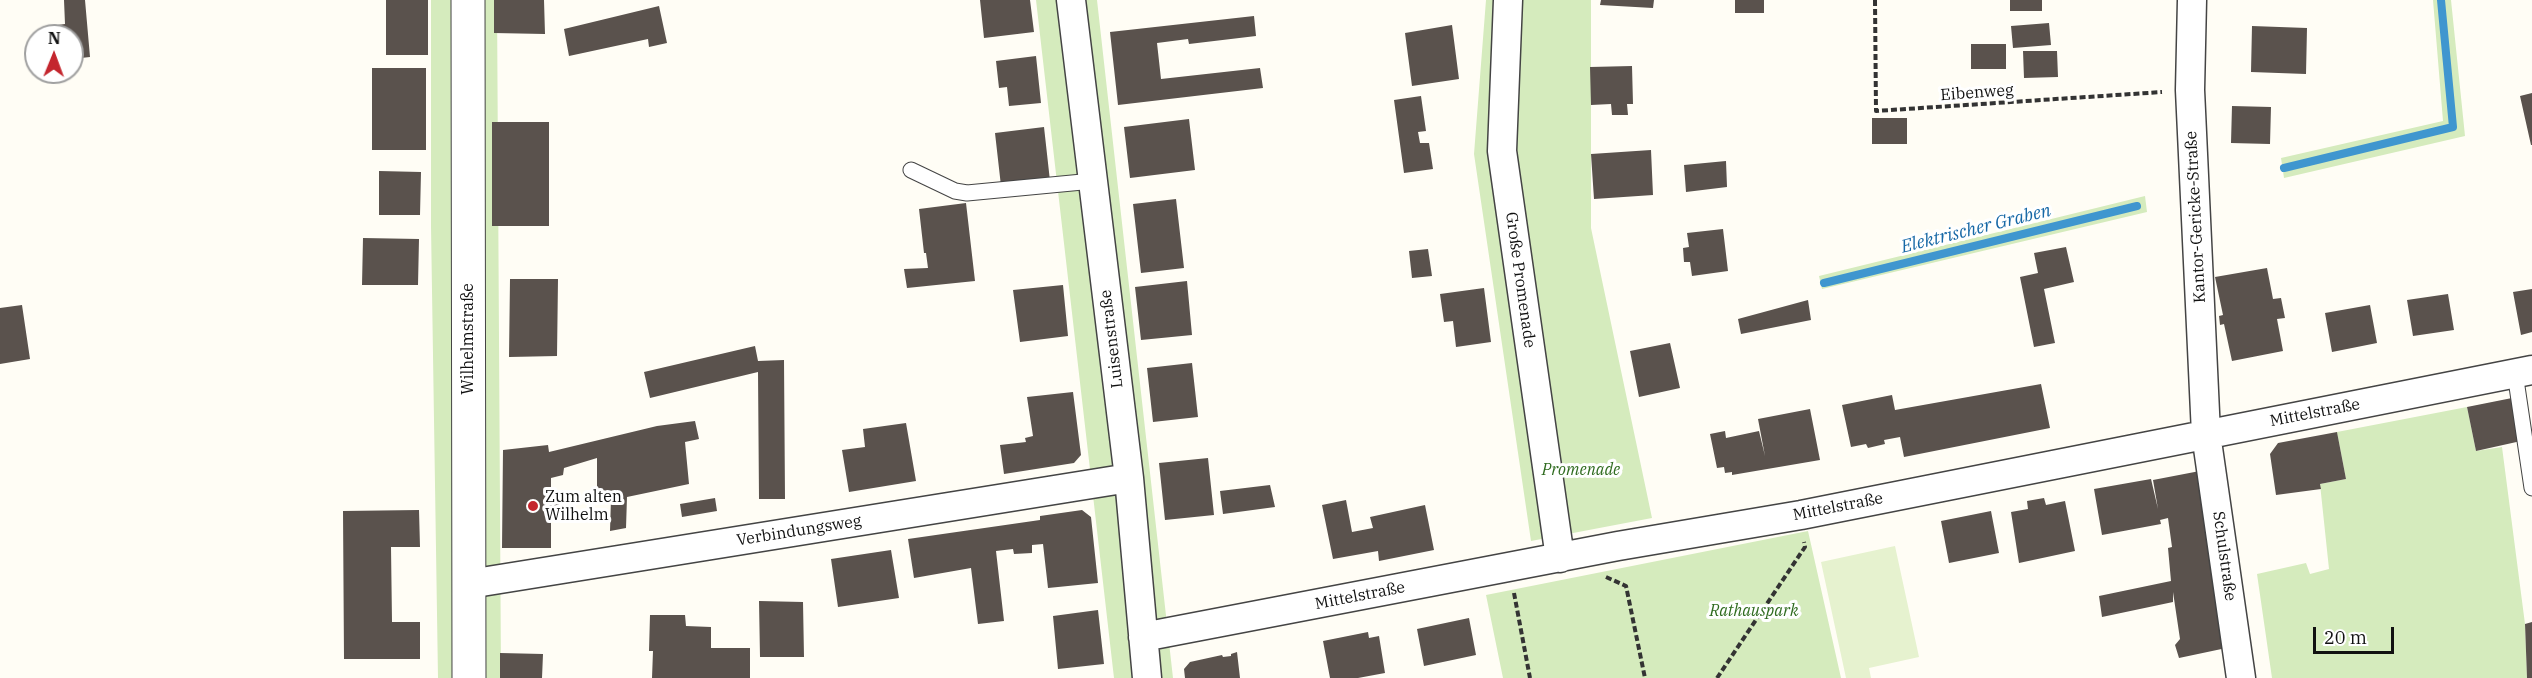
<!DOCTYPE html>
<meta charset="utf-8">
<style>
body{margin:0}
#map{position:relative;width:2532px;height:678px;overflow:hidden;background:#fffdf5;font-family:"IBM Plex Serif",serif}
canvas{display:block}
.north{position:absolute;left:24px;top:24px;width:60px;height:60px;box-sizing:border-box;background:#fff;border:2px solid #a0a0a0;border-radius:50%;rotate:1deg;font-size:16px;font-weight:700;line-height:24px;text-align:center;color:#111}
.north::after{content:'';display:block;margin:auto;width:21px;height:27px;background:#c4262e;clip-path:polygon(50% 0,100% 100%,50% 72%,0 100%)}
.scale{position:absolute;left:2313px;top:627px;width:81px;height:27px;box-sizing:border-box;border:3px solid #111;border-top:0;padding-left:8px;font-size:18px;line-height:21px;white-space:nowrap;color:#111;-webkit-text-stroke:4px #fff;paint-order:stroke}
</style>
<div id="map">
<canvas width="2532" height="678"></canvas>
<div class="north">N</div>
<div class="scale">20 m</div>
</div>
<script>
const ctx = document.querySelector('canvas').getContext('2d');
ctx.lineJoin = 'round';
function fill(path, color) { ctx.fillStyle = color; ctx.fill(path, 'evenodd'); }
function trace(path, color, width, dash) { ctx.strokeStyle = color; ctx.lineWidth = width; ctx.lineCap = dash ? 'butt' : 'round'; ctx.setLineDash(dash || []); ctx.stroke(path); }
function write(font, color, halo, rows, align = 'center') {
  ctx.font = font + ' "IBM Plex Serif",serif'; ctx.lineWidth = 6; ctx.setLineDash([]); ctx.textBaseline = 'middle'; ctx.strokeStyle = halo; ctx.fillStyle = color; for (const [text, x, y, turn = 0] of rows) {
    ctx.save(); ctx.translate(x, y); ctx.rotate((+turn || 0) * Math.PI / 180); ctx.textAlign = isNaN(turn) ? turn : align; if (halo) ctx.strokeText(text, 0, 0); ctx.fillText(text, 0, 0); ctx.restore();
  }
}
fill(new Path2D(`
 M 431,0 L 497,0 L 501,678 L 438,678 L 431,226 Z
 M 1036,0 L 1097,0 L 1173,678 L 1114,678 Z
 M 1486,0 L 1591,0 L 1591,228 L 1652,518 L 1531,541 L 1474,154 Z
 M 2433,0 L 2451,0 L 2465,136 L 2284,178 L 2281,158 L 2443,121 Z
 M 2145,196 L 2147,212 L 1822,289 L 1819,276 Z
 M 2467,407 L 2476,451 L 2502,447 L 2525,624 L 2527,678 L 2272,678 L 2257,574 L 2306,563 L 2310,574 L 2329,569 L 2320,484 L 2346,479 L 2337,432 Z
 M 1808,531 L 1841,678 L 1503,678 L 1486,595 Z`), '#d5ebbd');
fill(new Path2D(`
 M 1895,546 L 1919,657 L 1869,668 L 1871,678 L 1846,678 L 1821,562 Z`), '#e6f2cf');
trace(new Path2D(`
 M 2284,168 L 2453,127 L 2441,0
 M 1824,283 L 2137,206`), '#3f96cf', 8);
fill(new Path2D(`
 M 64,0 L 85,0 L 90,57 L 72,59 L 72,36 L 50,36 L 50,26 L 65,24 Z
 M 386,0 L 428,0 L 428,55 L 386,55 Z
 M 494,0 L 544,0 L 545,34 L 494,33 Z
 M 980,0 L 1030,0 L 1034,32 L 984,38 Z
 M 1601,0 L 1654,0 L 1653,8 L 1600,5 Z
 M 1735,0 L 1764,0 L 1764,13 L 1735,13 Z
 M 2010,0 L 2042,0 L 2042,11 L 2010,11 Z
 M 659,6 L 667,43 L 649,47 L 648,39 L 569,56 L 564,29 Z
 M 1254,16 L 1256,36 L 1189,44 L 1188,39 L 1157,43 L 1161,79 L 1260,68 L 1263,88 L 1118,105 L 1110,32 Z
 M 2049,23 L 2051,45 L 2013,48 L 2011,26 Z
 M 1452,25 L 1459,79 L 1412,86 L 1405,33 Z
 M 2252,26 L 2307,28 L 2306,74 L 2251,72 Z
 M 1971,44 L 2006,44 L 2006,69 L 1971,69 Z
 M 2023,51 L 2057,51 L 2058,77 L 2024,78 Z
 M 1036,56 L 1041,103 L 1009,106 L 1007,87 L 999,88 L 996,61 Z
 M 1632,66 L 1633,104 L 1627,104 L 1628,115 L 1612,115 L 1611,104 L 1591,105 L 1590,67 Z
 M 372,68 L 426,68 L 426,150 L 372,150 Z
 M 2532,93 L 2532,145 L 2531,145 L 2520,96 Z
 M 1421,96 L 1426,131 L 1418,132 L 1420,143 L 1429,143 L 1433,169 L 1404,173 L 1394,100 Z
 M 2232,106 L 2271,107 L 2270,144 L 2231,143 Z
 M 1872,118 L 1907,118 L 1907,144 L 1872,144 Z
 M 1189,119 L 1195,170 L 1130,178 L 1124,127 Z
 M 492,122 L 549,122 L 549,226 L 492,226 Z
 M 1044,127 L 1050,181 L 1001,186 L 995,133 Z
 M 1651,150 L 1653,195 L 1594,199 L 1591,154 Z
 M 1726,161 L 1727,187 L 1686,192 L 1684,165 Z
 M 379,171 L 421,172 L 420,215 L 379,215 Z
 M 1176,199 L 1184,268 L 1141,273 L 1133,204 Z
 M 966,203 L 975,281 L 907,288 L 904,269 L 928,268 L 926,253 L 924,253 L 919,209 Z
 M 1723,229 L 1728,271 L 1692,276 L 1690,262 L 1684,262 L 1683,248 L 1689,247 L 1687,233 Z
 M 363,238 L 419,239 L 418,285 L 362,285 Z
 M 2066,247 L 2074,282 L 2044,289 L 2055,343 L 2034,347 L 2020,277 L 2038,273 L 2034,253 Z
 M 1428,249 L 1432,276 L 1412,278 L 1409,251 Z
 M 2267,268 L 2273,299 L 2281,298 L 2285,318 L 2277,319 L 2283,351 L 2232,361 L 2224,324 L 2220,325 L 2219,316 L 2223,315 L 2215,277 Z
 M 510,279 L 558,279 L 557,356 L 509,357 Z
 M 1187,281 L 1192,335 L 1141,340 L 1135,287 Z
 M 1063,285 L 1068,336 L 1020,342 L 1013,290 Z
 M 1484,288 L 1491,342 L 1456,347 L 1453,321 L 1444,322 L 1440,294 Z
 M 2532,289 L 2532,332 L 2521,335 L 2513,292 Z
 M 2448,294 L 2454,330 L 2413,336 L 2407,300 Z
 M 1808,300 L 1811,320 L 1741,334 L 1738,319 Z
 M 22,305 L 30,359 L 0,364 L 0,308 Z
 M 2370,305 L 2377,343 L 2332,352 L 2325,313 Z
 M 1670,343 L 1680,388 L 1639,397 L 1630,351 Z
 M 755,346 L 758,361 L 784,360 L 785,499 L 759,499 L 758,372 L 650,398 L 644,372 Z
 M 1192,363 L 1198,417 L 1153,422 L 1147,368 Z
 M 2041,384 L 2050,428 L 1904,457 L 1900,437 L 1884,440 L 1885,444 L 1868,448 L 1866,444 L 1851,447 L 1842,405 L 1892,395 L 1895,410 Z
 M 1073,392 L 1081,455 L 1074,463 L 1004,474 L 1000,445 L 1026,442 L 1025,438 L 1033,436 L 1027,397 Z
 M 2512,398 L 2521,441 L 2476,451 L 2467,407 Z
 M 1810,409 L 1820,460 L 1732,475 L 1732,472 L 1725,473 L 1724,467 L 1717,468 L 1710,434 L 1725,431 L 1726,438 L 1759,431 L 1765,456 L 1758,419 Z
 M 695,421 L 699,439 L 685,442 L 689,484 L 627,497 L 626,528 L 610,531 L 611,498 L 597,501 L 597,458 L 564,468 L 563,475 L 551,478 L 551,496 L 563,496 L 563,516 L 551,516 L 551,548 L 502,548 L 503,450 L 548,445 L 549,452 L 657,426 Z
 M 906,423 L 916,481 L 849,492 L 842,450 L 865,447 L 863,429 Z
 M 2337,432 L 2346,479 L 2320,484 L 2321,489 L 2276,495 L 2270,454 L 2278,443 Z
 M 1208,458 L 1214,515 L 1165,520 L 1159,463 Z
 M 2205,470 L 2231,647 L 2179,658 L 2175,645 L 2180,639 L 2173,592 L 2173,602 L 2102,617 L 2099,596 L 2171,581 L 2168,548 L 2172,547 L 2168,518 L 2160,520 L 2161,524 L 2102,535 L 2094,489 L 2151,479 L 2158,509 L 2153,480 Z
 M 1270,485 L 1275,507 L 1223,514 L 1220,491 Z
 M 715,498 L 717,511 L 682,517 L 680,504 Z
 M 2044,498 L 2046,505 L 2065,501 L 2075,551 L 2019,563 L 2011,512 L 2028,509 L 2027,501 Z
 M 1346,500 L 1352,532 L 1373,528 L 1370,517 L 1425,505 L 1434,550 L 1379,561 L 1378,551 L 1333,559 L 1322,505 Z
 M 419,510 L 420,547 L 391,547 L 392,622 L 420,622 L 420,659 L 344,659 L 343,511 Z
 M 1082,510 L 1091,517 L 1098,583 L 1048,588 L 1043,544 L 1032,545 L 1032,553 L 1014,554 L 1013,549 L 996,551 L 1004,621 L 978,624 L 971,568 L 914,578 L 908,539 L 1040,520 L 1040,516 Z
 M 1991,511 L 1999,553 L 1949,563 L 1941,521 Z
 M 891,550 L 899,598 L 838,607 L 831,559 Z
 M 759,601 L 803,602 L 804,657 L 760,657 Z
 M 1098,610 L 1104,664 L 1058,669 L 1053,616 Z
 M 650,615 L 685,615 L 686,626 L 711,627 L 711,648 L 750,648 L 750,678 L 652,678 L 653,651 L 649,651 Z
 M 1469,618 L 1476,655 L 1424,666 L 1417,629 Z
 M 2532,622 L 2532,678 L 2527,678 L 2525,624 Z
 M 1368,632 L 1369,638 L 1379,636 L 1385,673 L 1358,678 L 1330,678 L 1323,641 Z
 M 1237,652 L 1240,678 L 1185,678 L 1184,669 L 1190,662 L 1222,655 L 1223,657 L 1231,656 L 1231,654 Z
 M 500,653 L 543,654 L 542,678 L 500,678 Z`), '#5a524d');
const service = new Path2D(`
 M 911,170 L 955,191 L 967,193 L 1093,181
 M 2515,373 L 2532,488`);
const minor = new Path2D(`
 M 1071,0 L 1129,478 L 1147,678
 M 1508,0 L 1502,151 L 1560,558
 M 2192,0 L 2190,90 L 2206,434 L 2241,678
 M 469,584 L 1129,478
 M 1143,637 L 1618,546 L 1801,515 L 2532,370`);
const tertiary = new Path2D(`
 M 468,0 L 469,678`);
trace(service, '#444', 17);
trace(minor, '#444', 31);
trace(tertiary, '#444', 35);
trace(new Path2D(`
 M 1875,0 L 1876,111 L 2162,92
 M 1606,577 L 1626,586 L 1645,678
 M 1514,593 L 1530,678
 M 1717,678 L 1805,547 L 1804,542`), '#333', 4, [6, 3]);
trace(service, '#fff', 15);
trace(minor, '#fff', 28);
trace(tertiary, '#fff', 33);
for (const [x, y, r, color] of [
 [533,506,6,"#c4262e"]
]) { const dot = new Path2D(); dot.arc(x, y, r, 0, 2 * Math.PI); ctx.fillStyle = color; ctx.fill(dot); trace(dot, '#fff', 2); }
write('16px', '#111', '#fff', [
 ["Eibenweg",1977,93,-4],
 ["Kantor-Gericke-Straße",2196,217,-93],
 ["Große Promenade",1520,280,82],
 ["Wilhelmstraße",468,339,-90],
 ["Luisenstraße",1112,339,-97],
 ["Mittelstraße",2315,413,-11],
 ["Mittelstraße",1838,507,-11],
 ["Verbindungsweg",799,531,-9],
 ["Schulstraße",2224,556,82],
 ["Mittelstraße",1360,596,-11]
]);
write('italic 16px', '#2f6b1f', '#fff', [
 ["Promenade",1581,470],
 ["Rathauspark",1754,611]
]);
write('16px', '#111', '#fff', [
 ["Zum alten",545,497],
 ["Wilhelm",545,515]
], 'left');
write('italic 18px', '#1768a6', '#fff', [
 ["Elektrischer Graben",1976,229,-14]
]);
</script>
